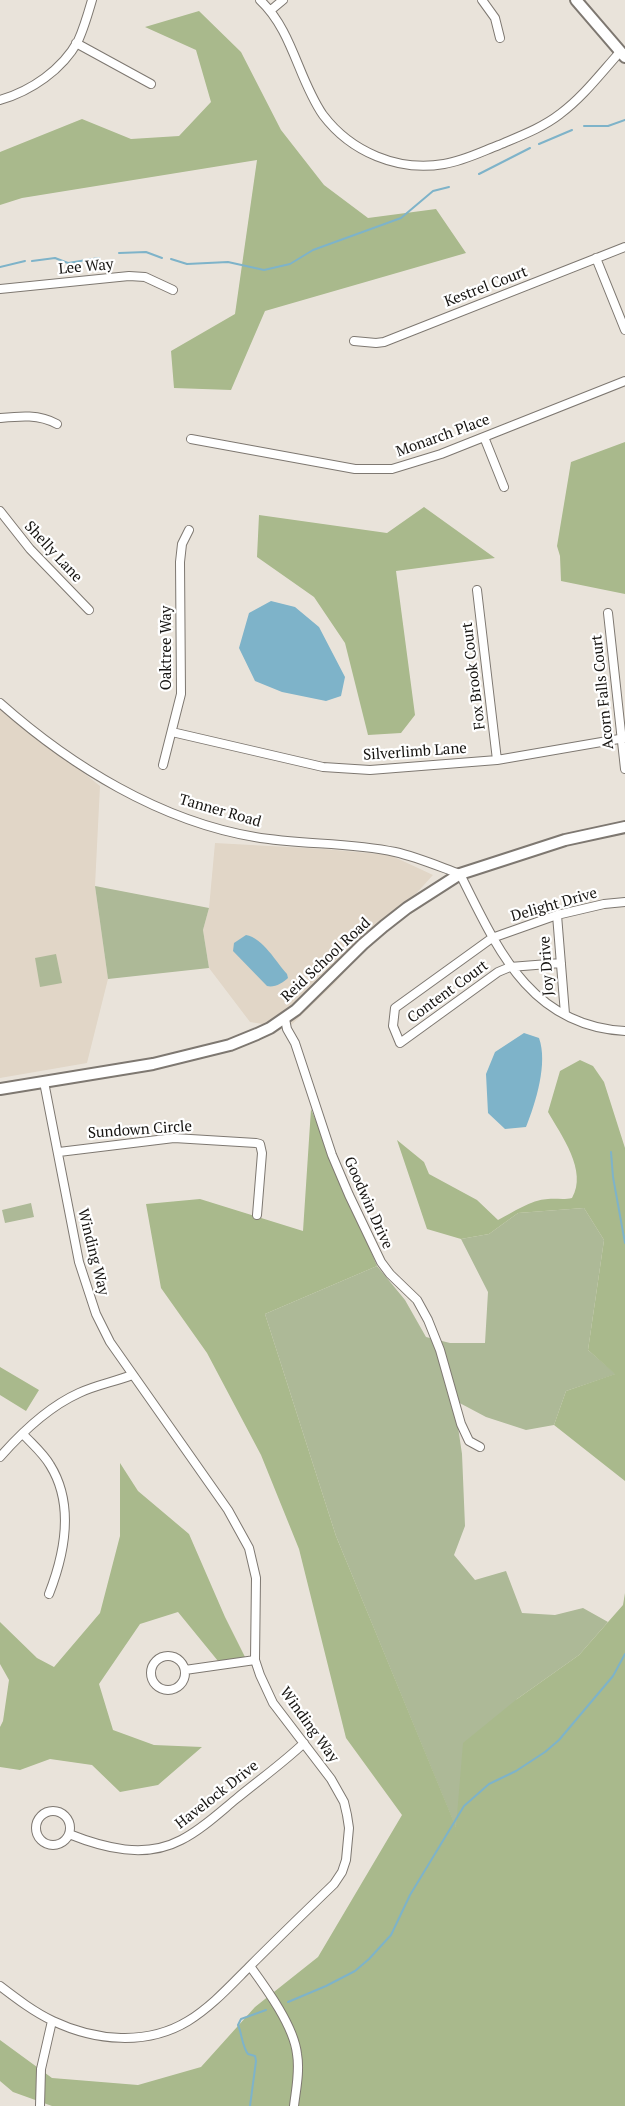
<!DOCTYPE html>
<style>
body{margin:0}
canvas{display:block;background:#e9e3da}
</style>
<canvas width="625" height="2106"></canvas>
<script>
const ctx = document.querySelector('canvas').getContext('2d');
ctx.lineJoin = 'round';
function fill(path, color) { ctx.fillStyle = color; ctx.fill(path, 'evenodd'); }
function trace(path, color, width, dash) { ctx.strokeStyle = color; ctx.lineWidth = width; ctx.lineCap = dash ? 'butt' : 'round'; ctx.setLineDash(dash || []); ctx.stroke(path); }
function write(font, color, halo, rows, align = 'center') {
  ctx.font = font + ' "PT Serif",serif'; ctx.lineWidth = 4.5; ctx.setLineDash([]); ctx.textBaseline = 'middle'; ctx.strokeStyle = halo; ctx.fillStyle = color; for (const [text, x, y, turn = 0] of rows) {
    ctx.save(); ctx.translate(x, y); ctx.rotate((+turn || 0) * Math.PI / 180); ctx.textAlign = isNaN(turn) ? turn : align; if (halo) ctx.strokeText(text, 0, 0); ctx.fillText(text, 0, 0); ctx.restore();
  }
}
fill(new Path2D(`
 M 0,706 L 100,786 L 95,886 L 108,979 L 87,1063 L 0,1078 Z
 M 215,843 L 324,849 L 390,855 L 433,875 L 334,984 L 288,1028 L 250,1022 L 209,968 L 203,930 L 209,908 Z`), '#e1d6c7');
fill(new Path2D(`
 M 95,886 L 209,908 L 203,930 L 209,968 L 108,979 Z
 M 56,954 L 62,983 L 40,987 L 35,958 Z
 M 31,1203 L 34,1217 L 5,1223 L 2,1210 Z
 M 584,1208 L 604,1240 L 588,1350 L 616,1374 L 566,1391 L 554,1425 L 526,1430 L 486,1417 L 454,1400 L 462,1454 L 465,1526 L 454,1555 L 475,1580 L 506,1571 L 522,1613 L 555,1615 L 583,1608 L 608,1622 L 579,1655 L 517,1699 L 456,1828 L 336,1536 L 265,1314 L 377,1266 L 405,1300 L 426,1337 L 450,1343 L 485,1343 L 488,1292 L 461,1239 L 489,1234 L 518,1213 Z`), '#adb997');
fill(new Path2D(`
 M 199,11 L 241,52 L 281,130 L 324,185 L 368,218 L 436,209 L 466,253 L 265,311 L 231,390 L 174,388 L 171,351 L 235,314 L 257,160 L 22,198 L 0,205 L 0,152 L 82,119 L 131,139 L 179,136 L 211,102 L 196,50 L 145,27 Z
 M 625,442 L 625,594 L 561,581 L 560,556 L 557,546 L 571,462 Z
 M 424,507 L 495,558 L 396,571 L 415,715 L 401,733 L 368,735 L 345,643 L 314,597 L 257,557 L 259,515 L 387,533 Z
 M 580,1060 L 593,1066 L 604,1082 L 625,1148 L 625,1481 L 554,1425 L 566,1391 L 615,1374 L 588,1350 L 604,1240 L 584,1208 L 518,1213 L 489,1234 L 461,1239 L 427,1229 L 397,1140 L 424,1162 L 429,1174 L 477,1200 L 498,1220 C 514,1212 530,1200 548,1199 C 556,1198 563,1200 572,1198 C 588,1171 561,1135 548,1112 L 560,1071 Z
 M 311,1109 L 377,1266 L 265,1314 L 336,1536 L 456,1827 L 463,1743 L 517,1699 L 579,1655 L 623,1605 L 625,1593 L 625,2106 L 52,2106 L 13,2092 L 0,2081 L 0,2040 L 52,2078 L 138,2085 L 201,2067 L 255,2007 L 318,1957 L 402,1815 L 346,1738 L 299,1549 L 261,1455 L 207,1353 L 161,1288 L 146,1204 L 200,1199 L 303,1231 Z
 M 0,1367 L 39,1390 L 26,1411 L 0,1395 Z
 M 120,1463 L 138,1491 L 189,1534 L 225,1617 L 245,1657 L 218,1661 L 178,1612 L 140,1624 L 99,1684 L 113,1730 L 154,1745 L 202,1747 L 158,1785 L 120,1792 L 92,1765 L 50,1759 L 20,1770 L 0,1767 L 0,1727 L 3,1721 L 9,1680 L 0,1664 L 0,1622 L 37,1658 L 54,1667 L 100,1613 L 120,1536 Z`), '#a9b98c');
fill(new Path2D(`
 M 271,601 L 295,607 L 319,627 L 345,677 L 341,696 L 326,701 L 282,692 L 255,681 L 239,648 L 249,613 Z
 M 246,935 C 263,938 276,962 287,974 L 288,978 C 283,983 274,988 267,986 L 233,951 L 234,943 Z
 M 524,1033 L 539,1038 C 548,1063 536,1102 526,1127 L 505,1129 L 488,1113 L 486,1074 L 495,1052 Z`), '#7eb3c9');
trace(new Path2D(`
 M 584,126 L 608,126 L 625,120
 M 539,144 L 572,130
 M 479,174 L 530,148
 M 119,253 L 146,252 L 162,258
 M 171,259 L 187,264 L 228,262 L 264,270 L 290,264 L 313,250 L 401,218 L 433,191 L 449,187
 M 32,261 L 55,258 L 68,263 L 99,258
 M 0,267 L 25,261
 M 611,1152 L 613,1177 L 625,1243
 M 288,2002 L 326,1986 L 355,1971 L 369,1959 L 391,1935 L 410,1895 L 464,1806 L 489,1784 L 516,1771 L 545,1752 L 559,1740 L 613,1676 L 625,1654
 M 250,2106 L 256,2061 L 255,2056 L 248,2054 C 242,2046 242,2034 238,2025 L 241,2019 L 266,2010`), '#7eb3c9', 2);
const street = new Path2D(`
 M 260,0 C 293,31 298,79 323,115 C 351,152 398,172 444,164 C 463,161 481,152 499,145 C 520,136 542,128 560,114 C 583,97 601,73 620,52
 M 482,0 L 495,18 L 500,38
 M 271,10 L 283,0
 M 76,43 L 151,84
 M 0,100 C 31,91 62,70 78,41 C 84,28 88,14 92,0
 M 596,258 L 625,330
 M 0,289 L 129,276 L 145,277 L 173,290
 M 354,341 L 376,343 L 384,342 L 625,247
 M 0,418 C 20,416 39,414 57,424
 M 484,437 L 504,487
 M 191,439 L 355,469 L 392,469 L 441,454 L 625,381
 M 0,511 L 30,549 L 89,610
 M 477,590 L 497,760
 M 608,613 L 625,769
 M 0,703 C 71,766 160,821 255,837 C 301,845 349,842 395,852 C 417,857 438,866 460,874 C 497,948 530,1026 625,1031
 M 172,732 L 323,767 L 370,770 L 497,760 L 625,738
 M 163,765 L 181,694 L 180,562 L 182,544 L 189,530
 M 557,915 L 565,1014
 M 561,963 L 510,967 L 498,972 L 400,1043 L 393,1026 L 395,1008 L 492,938 L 557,915 L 604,904 L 625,902
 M 285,1019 L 287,1029 L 295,1043 L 332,1155 L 349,1195 L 381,1262 L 390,1274 L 417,1300 L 428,1320 L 440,1350 L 461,1424 L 469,1441 L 480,1447
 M 59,1152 L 174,1138 L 256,1143 L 260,1144 L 262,1153 L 257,1215
 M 23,1434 C 32,1444 43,1453 50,1465 C 75,1505 65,1553 49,1594
 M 0,1457 C 22,1432 48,1407 79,1393 C 96,1385 114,1382 132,1375
 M151 1673a17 17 0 1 1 34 0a17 17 0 1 1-34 0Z
 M 185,1670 L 255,1660
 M36 1828a17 17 0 1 1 34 0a17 17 0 1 1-34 0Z
 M 69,1834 C 104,1848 145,1859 181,1840 C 201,1830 219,1813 236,1799 C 259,1780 283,1763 304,1743
 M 250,1966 C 266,1988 294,2026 297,2054 C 300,2071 296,2089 294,2106
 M 0,1986 C 17,1999 34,2012 53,2021 C 95,2041 147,2046 188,2021 C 211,2007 230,1986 249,1967 C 277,1939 306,1911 334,1884 L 342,1872 L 346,1860 L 349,1828 L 347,1815 L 344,1802 L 331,1779 L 273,1703 L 260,1675 L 255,1660 L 256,1578 L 249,1548 L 228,1510 L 110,1342 L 96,1314 L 79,1262 L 44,1082
 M 40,2106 L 41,2069 L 52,2021`);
const secondary = new Path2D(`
 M 576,0 L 625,57
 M 0,1089 L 153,1064 L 230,1045 L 257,1034 L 270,1028 L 296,1010 L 363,944 L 384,926 L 407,908 L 460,874 L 565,840 L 625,827`);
trace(street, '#7e7871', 10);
trace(secondary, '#7e7871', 14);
trace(street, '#fff', 8);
trace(secondary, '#fff', 10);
write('15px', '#161411', '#fff', [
 ["Lee Way",86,267,-5],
 ["Kestrel Court",486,287,-21],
 ["Monarch Place",443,436,-20],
 ["Shelly Lane",53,552,47],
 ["Oaktree Way",167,648,-90],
 ["Fox Brook Court",474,676,-97],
 ["Acorn Falls Court",603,692,-96],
 ["Silverlimb Lane",415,752,-4],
 ["Tanner Road",220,811,16],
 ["Delight Drive",554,905,-16],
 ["Reid School Road",326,960,-43],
 ["Joy Drive",547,966,-94],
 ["Content Court",448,992,-36],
 ["Sundown Circle",140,1130,-4],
 ["Goodwin Drive",368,1203,66],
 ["Winding Way",93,1252,76],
 ["Winding Way",309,1725,54],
 ["Havelock Drive",217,1795,-38]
]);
</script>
